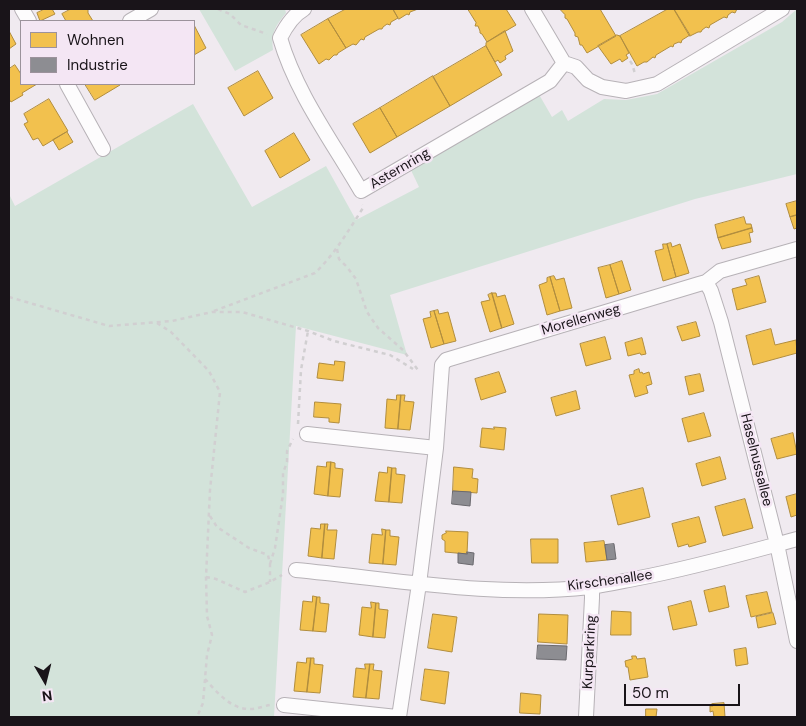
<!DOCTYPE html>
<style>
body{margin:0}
#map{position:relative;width:806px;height:726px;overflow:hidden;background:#f0eaf0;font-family:"DM Sans",sans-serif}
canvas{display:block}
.frame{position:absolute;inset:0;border:10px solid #191419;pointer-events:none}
.legend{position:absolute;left:20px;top:20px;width:175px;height:65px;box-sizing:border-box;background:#f4e6f4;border:1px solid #9c929c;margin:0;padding:6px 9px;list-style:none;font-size:15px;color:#191419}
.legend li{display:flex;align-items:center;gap:10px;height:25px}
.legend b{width:25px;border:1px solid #9c929c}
.north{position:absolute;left:20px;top:656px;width:50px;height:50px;-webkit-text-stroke:4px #f4e6f4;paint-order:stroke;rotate:172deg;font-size:14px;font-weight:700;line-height:20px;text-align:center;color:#191419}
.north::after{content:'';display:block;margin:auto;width:18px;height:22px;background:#191419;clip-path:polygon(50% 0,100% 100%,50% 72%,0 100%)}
.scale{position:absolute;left:624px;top:684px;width:116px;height:22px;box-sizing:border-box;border:2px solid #191419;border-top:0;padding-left:6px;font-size:15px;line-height:18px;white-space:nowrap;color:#191419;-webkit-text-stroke:4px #f4e6f4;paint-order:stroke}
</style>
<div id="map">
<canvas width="806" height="726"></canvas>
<div class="frame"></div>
<ul class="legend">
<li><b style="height:14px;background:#f2c14e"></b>Wohnen</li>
<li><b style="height:14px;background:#8d8d92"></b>Industrie</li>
</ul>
<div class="north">N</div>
<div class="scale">50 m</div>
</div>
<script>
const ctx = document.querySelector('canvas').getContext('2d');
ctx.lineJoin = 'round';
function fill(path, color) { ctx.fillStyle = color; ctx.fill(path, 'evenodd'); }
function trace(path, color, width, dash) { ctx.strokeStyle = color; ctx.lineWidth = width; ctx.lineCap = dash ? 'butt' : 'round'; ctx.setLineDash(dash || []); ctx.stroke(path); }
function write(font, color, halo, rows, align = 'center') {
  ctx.font = font + ' "DM Sans",sans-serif'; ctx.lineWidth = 5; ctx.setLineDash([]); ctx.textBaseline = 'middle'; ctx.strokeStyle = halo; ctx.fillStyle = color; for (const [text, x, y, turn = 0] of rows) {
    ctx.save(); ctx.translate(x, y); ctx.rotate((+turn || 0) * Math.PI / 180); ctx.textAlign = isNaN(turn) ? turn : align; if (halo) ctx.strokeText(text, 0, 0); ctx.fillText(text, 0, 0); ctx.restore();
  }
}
fill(new Path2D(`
 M 199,9 L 285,9 L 286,13 C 275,26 271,33 273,50 L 235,71 Z
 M 797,9 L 797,174 L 695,199 L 390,295 L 407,355 L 296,326 L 274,717 L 9,717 L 9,194 L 15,206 L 193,104 L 252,207 L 326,166 L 356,220 L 419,187 L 409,166 L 537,91 L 552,117 L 562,110 L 568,121 L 604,99 L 626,100 L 657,94 L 782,22 Z`), '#d3e3da');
const homes = new Path2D(`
 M 45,9 L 52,9 L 55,14 L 40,21 L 37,13 Z
 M 71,9 L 88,9 L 88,13 L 93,21 L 66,21 L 62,14 Z
 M 346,9 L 393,9 L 398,18 L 391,22 L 390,25 L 387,24 L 383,27 L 382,29 L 379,29 L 365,37 L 364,40 L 361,39 L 356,45 L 353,44 L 346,48 L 328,19 Z
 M 393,9 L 418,9 L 410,12 L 409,15 L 407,14 L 399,19 Z
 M 468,9 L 506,9 L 516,25 L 487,42 L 482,34 L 480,33 L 480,31 L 478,26 L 475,26 L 476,23 Z
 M 560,9 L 600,9 L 616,36 L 587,53 L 582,45 L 580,45 L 578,37 L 575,36 L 575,33 L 567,19 L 565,18 L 565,15 Z
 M 668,9 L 674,9 L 690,35 L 682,40 L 681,43 L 679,42 L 674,44 L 673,47 L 671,46 L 656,55 L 655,58 L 653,57 L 647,62 L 644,62 L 637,66 L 620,36 Z
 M 674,9 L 737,9 L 735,13 L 732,12 L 728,15 L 727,18 L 724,17 L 710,25 L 709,28 L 706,27 L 702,30 L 701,32 L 698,32 L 690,36 Z
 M 328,19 L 346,48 L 338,53 L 337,55 L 334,55 L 329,60 L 326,59 L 319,64 L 301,35 Z
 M 194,25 L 206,48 L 194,55 Z
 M 9,31 L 16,44 L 9,49 Z
 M 505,31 L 513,51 L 505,56 L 506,59 L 500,63 L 498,60 L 495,62 L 486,46 L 486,43 Z
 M 617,35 L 620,36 L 629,53 L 626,55 L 628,58 L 622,62 L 620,59 L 611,64 L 598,46 Z
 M 486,46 L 502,75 L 450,106 L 433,77 Z
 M 15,65 L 21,74 L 21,84 L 37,84 L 22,93 L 23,95 L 11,102 L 9,99 L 9,69 Z
 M 258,71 L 273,98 L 244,116 L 228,88 Z
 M 433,76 L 450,106 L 397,137 L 380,108 Z
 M 85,84 L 120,84 L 120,85 L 95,100 Z
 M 49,99 L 68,131 L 43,146 L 38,138 L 33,140 L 24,124 L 28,122 L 24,114 Z
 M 380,108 L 397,137 L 370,153 L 353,124 Z
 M 67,132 L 73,142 L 59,150 L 53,140 Z
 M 294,133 L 310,160 L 280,178 L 265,151 Z
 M 797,201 L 797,215 L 790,217 L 786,204 Z
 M 797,215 L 797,228 L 794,229 L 790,217 Z
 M 744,217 L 746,224 L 751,224 L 752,228 L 718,238 L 715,225 Z
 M 752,228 L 753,232 L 749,233 L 751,242 L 722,249 L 718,238 Z
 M 671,243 L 672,247 L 680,244 L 689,273 L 676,277 L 667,244 Z
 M 663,244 L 667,244 L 676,277 L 663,281 L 655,251 L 663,249 Z
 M 622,261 L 631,290 L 619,294 L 610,265 Z
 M 610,265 L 619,294 L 606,298 L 598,268 Z
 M 554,276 L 556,280 L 564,278 L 572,308 L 560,311 L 550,277 Z
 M 759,276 L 766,302 L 737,310 L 732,289 L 747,285 L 745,280 Z
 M 550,277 L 560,311 L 547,315 L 539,285 L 547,282 L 547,278 Z
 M 492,293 L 502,328 L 490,332 L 481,302 L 490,300 L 488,295 Z
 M 492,293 L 496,293 L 497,297 L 505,295 L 514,324 L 502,328 Z
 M 438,310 L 439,314 L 448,312 L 456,341 L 444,344 L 434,311 Z
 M 434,311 L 444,344 L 431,348 L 423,319 L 431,317 L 430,312 Z
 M 696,322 L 700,336 L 682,341 L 677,327 Z
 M 771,329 L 775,345 L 796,340 L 797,353 L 753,365 L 746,336 Z
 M 605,337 L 611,359 L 586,366 L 580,344 Z
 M 642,338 L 646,354 L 641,355 L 640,353 L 628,356 L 625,343 Z
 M 335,361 L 345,362 L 343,381 L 317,378 L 319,363 L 334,365 Z
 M 639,369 L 640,373 L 642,372 L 643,374 L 649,372 L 652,384 L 646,386 L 648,393 L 635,397 L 629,375 L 634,374 L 634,371 Z
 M 499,372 L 506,392 L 481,400 L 475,379 Z
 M 700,374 L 704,391 L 689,395 L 685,377 Z
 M 576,391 L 580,409 L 556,416 L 551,398 Z
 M 397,395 L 401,395 L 398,429 L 385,428 L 387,399 L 396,400 Z
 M 401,395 L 405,395 L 404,401 L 414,402 L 410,430 L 398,429 Z
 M 315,402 L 341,404 L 339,423 L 329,422 L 329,418 L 314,417 Z
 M 704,413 L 711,436 L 688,442 L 682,419 Z
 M 494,427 L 506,428 L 504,450 L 480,447 L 482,428 L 494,429 Z
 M 793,433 L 797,454 L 777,459 L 771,439 Z
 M 720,457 L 726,479 L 702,486 L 696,464 Z
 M 327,462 L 331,462 L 328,496 L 314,494 L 317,466 L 326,467 Z
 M 331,462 L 335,463 L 335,468 L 343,469 L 340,497 L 328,496 Z
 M 388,467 L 392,468 L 389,502 L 375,501 L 379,472 L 387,473 Z
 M 454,467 L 473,469 L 472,478 L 478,479 L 477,493 L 453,491 Z
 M 392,468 L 396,468 L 396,474 L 405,475 L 402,503 L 389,502 Z
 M 643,488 L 650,517 L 618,525 L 611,496 Z
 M 797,494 L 797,515 L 791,517 L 786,497 Z
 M 745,499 L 753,528 L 723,536 L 715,507 Z
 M 699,517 L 706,542 L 689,547 L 688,544 L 678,547 L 672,524 Z
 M 321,524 L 325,524 L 322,558 L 308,556 L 311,528 L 320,529 Z
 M 325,524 L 328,524 L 327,530 L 337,530 L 334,559 L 322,558 Z
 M 382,529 L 386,530 L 383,564 L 369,563 L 372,534 L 382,535 Z
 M 386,530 L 390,530 L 390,536 L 399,537 L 396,565 L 383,564 Z
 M 446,531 L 468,532 L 467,554 L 445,552 L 445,541 L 442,539 L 442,535 L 446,533 Z
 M 531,539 L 558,539 L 558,563 L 532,563 Z
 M 604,541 L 607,560 L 586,562 L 584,543 Z
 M 725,586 L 729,607 L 709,612 L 704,591 Z
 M 767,592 L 772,612 L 751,617 L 746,596 Z
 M 313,596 L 317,597 L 313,631 L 300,630 L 303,601 L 312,602 Z
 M 317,597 L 320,597 L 320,603 L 329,604 L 326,632 L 313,631 Z
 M 691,601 L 697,625 L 673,630 L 668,607 Z
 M 371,602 L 376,603 L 373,637 L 359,635 L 362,607 L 371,608 Z
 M 376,603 L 379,603 L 379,609 L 388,610 L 385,638 L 373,637 Z
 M 612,611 L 631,612 L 631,635 L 611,635 Z
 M 773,613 L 776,624 L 758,628 L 756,617 Z
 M 433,614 L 457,617 L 452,652 L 428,648 Z
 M 539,614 L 568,615 L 567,644 L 538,642 Z
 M 746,648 L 748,664 L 736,666 L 734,650 Z
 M 632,656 L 636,656 L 637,659 L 645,658 L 648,677 L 630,680 L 628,667 L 626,667 L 625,661 L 632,659 Z
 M 307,658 L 311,658 L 307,692 L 294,691 L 297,662 L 306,663 Z
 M 311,658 L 314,658 L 314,664 L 323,665 L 320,693 L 307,692 Z
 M 365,664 L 370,664 L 366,698 L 353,697 L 356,668 L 365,669 Z
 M 370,664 L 374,664 L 373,670 L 382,671 L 379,699 L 366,698 Z
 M 425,669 L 449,672 L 445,704 L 421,700 Z
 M 521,693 L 541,695 L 540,714 L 520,713 Z
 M 724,703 L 725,717 L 714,717 L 713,711 L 710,712 L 710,706 L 713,706 L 712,704 Z
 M 646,709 L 657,709 L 656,717 L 646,717 Z`);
fill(homes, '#f2c14e');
trace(homes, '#b18d3e', 1);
const industry = new Path2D(`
 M 453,491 L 471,492 L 470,506 L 452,504 Z
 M 614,544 L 616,559 L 607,560 L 605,545 Z
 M 467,552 L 474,553 L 473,565 L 458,563 L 458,553 L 467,554 Z
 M 538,645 L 567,646 L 566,660 L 537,659 Z`);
fill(industry, '#8d8d92');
trace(industry, '#6a696e', 1);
const minor = new Path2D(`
 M 22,9 L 29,21
 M 304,9 C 293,15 286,26 280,38 C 296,93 332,141 361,191 L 550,81 L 564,63
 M 532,9 L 564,63 L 576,67 L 588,80 L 602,87 L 626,91 L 657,84 L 782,9
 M 130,21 L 151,9
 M 67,84 L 103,149
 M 706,282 L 711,291 L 721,322 L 777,544 L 797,641
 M 307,434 L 436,448
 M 296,570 C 393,579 492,598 590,587 C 607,585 623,581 639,578 C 692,568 745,553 797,539
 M 284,705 L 397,717
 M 399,717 L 419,584 L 436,448 L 442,365 L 446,360 L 699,284 L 706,282 L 720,271 L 797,249
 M 586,717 L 592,598 L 592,587`);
trace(minor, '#b7b2b7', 16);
trace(new Path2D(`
 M 218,9 L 230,14 L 241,25 L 267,34
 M 630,61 C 634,66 633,70 636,75
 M 337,249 L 339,259 L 347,267 L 356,279 L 367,312 L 378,328 L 403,350 L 418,370
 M 9,297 L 109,326 L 172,321 L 212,312 L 242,312 L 308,331 L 334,341 L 390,355 L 413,369
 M 214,311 L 315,273 C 335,254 348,231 363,208 L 362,205
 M 157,323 L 171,332 L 209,371 L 220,392 L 210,490 L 206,577 L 207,616 L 212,635 L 207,655 L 203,703 L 197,717
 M 298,424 L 301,370 L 308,331
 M 210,516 L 217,527 L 249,548 L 268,555 L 270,564 L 270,582
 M 270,564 L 275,548 L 283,494 L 283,473 L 287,462 L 287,451 L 293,439
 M 206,577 L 216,579 L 245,592 L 270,582 L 282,575
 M 205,679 C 217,692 231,710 251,709 C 257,709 264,706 270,705`), '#d1cfd1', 2.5, [4, 4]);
trace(minor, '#fdfcfd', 14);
write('14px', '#191419', '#f4e6f4', [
 ["Asternring",400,169,-30],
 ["Morellenweg",581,320,-16],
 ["Haselnussallee",756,460,76],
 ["Kirschenallee",610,581,-8],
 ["Kurparkring",590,652,-87]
]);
</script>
